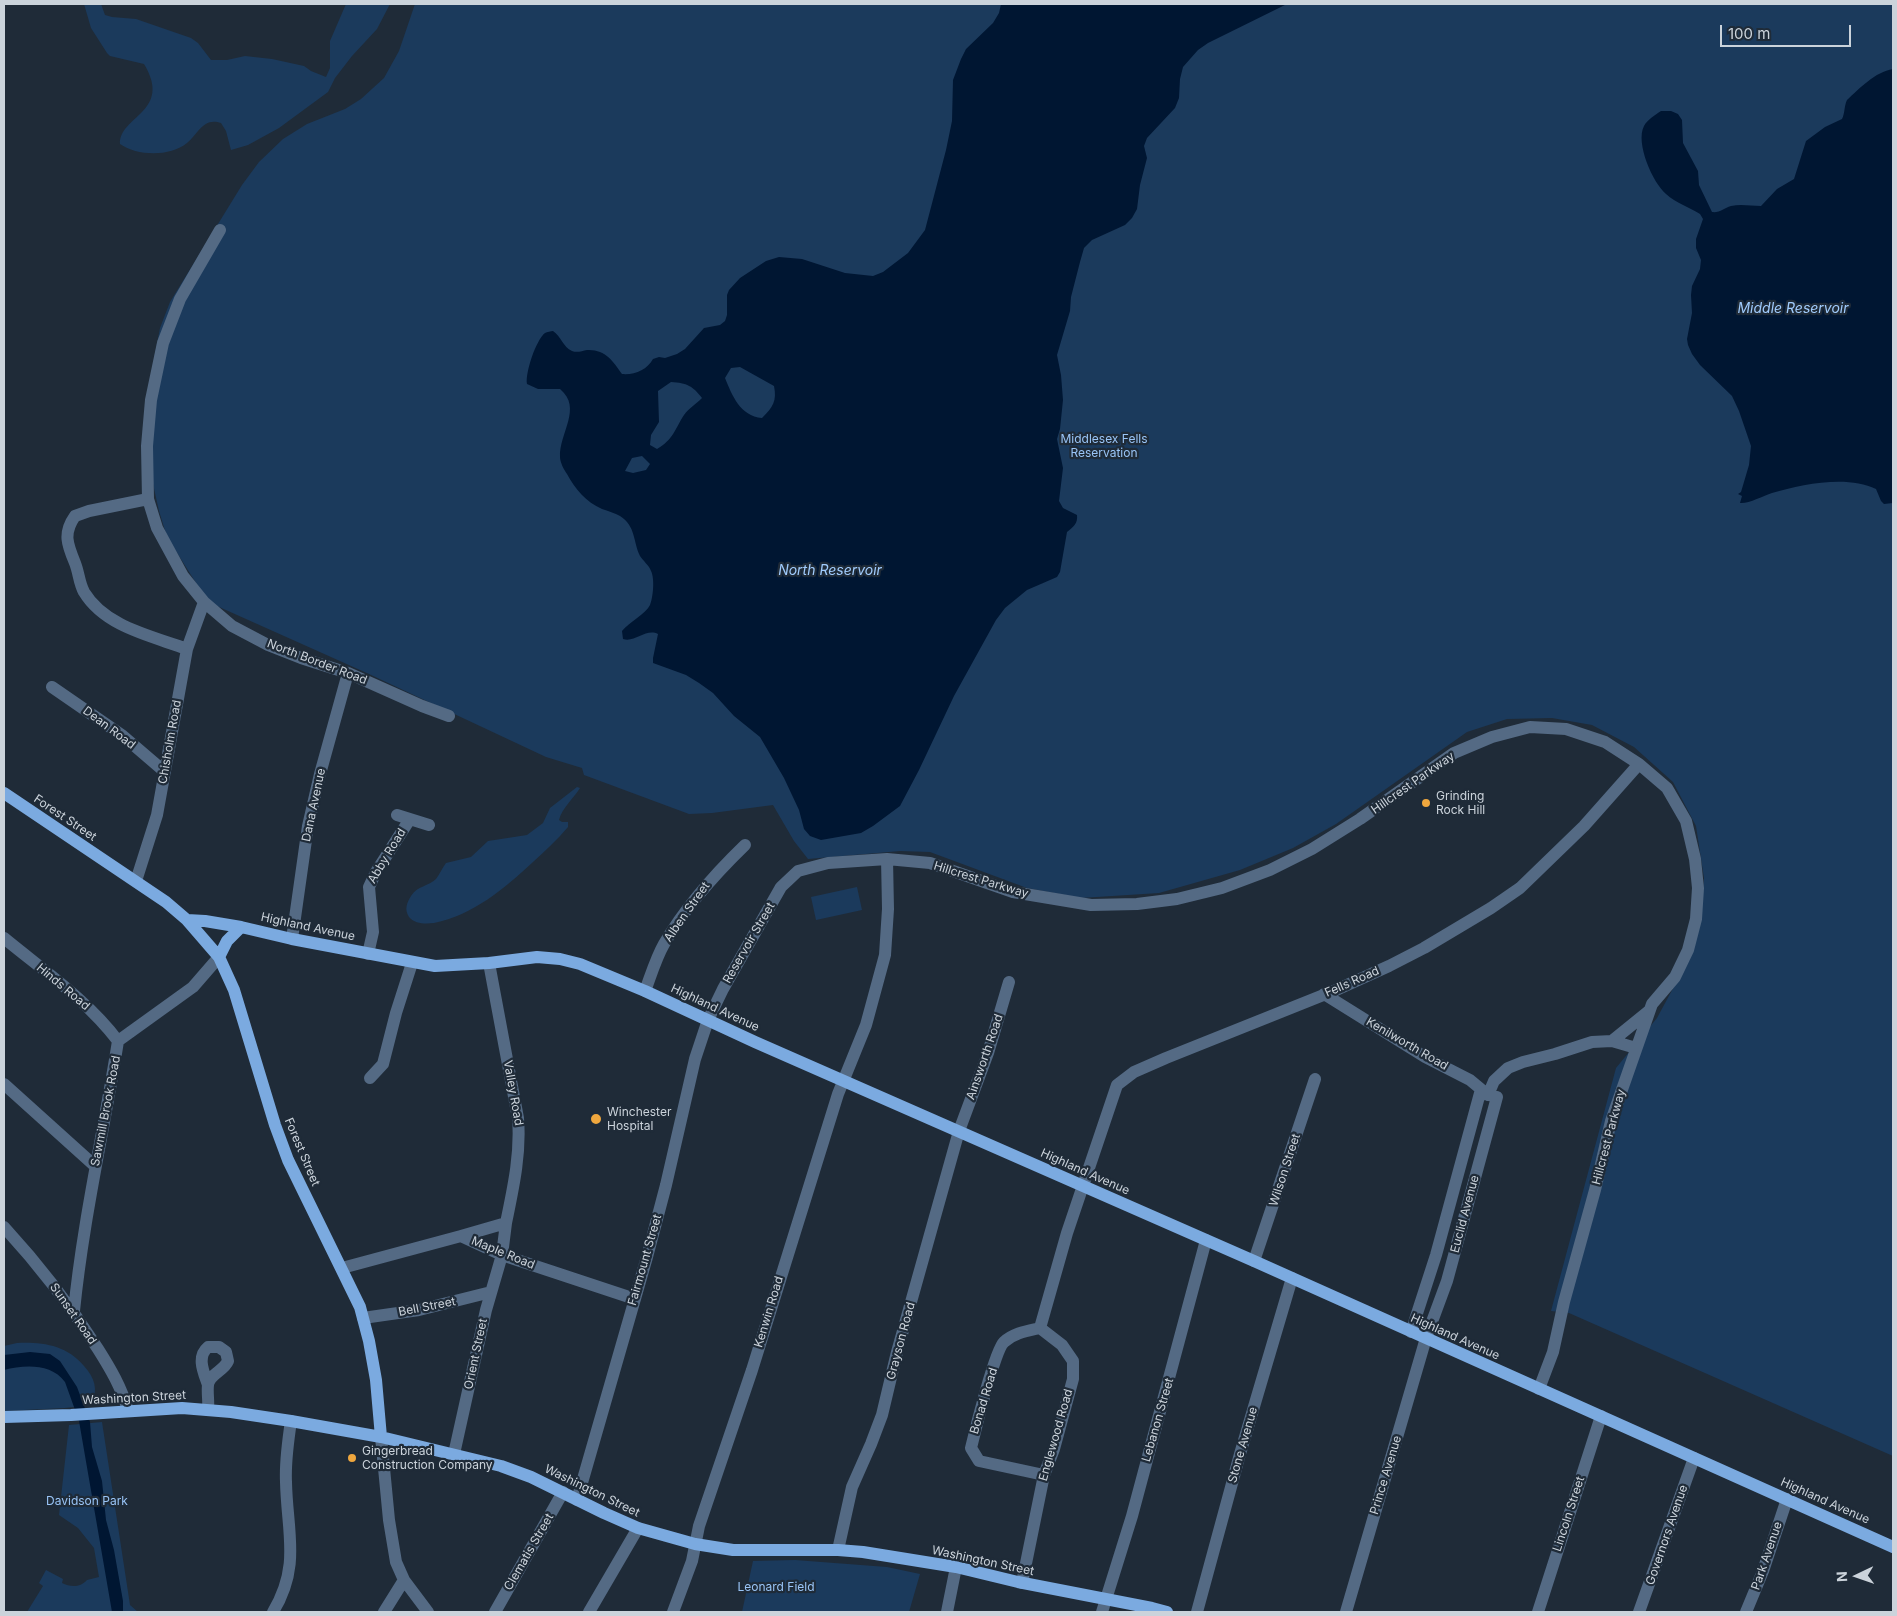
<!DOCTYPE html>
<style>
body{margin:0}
#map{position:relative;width:1897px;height:1616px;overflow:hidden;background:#1f2b38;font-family:Inter,sans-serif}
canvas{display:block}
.frame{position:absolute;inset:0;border:5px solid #cbd3db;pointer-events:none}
.north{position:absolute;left:1832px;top:1551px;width:50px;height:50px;-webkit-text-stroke:4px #1f2b38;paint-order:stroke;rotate:267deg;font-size:14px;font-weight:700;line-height:20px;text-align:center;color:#cbd3db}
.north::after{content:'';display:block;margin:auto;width:18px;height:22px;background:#cbd3db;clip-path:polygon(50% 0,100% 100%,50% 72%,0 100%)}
.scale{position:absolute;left:1720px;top:25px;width:131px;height:22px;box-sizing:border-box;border:2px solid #cbd3db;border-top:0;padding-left:6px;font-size:15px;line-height:18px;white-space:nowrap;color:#cbd3db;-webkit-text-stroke:4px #1f2b38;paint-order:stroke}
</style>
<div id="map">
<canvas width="1897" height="1616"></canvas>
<div class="frame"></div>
<div class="north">N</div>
<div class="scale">100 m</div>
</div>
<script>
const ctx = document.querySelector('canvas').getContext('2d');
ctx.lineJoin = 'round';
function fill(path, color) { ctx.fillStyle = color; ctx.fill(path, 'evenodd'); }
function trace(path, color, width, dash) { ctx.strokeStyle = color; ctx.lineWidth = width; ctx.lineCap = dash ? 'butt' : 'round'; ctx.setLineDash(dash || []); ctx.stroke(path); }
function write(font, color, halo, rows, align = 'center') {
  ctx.font = font + ' Inter,sans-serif'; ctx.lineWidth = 4.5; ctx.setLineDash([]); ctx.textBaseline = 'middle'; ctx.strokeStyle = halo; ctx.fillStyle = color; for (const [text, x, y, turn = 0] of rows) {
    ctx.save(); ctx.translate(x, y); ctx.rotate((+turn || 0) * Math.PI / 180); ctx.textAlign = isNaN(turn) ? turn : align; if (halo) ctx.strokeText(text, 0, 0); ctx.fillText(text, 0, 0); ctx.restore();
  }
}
fill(new Path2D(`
 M 84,4 L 101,4 L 105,15 L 112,17 L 136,19 L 191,38 L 198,43 L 211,60 L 227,60 L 245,56 L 272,59 L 304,66 L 311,71 L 326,77 L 330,68 L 330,41 L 346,4 L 390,4 L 377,29 L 352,56 L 335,78 L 328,92 L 279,128 L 248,145 L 231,150 L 226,131 L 221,123 C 203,117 198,134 187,143 C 170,157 137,156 120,144 C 119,116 173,112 144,64 L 110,56 L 107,53 L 91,28 Z
 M 415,4 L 1893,4 L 1893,1456 L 1569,1313 L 1551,1311 L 1616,1068 L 1657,1018 L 1684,968 L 1701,916 L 1704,878 L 1696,826 L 1673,782 L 1634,747 L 1592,725 L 1552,718 L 1507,719 L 1467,732 L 1336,824 L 1293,848 L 1240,870 L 1159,893 L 1081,898 L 1027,888 L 930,852 L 900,851 L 808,859 L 794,841 L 773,805 L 712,813 L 689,814 L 584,775 L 582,768 L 546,757 L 369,674 L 208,602 L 167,537 L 159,511 L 153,484 L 151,374 L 160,328 L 170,302 L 242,185 L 259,162 L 283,139 L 307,124 L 345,109 L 361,99 L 384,78 L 399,51 Z
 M 577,787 L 580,788 C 574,798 562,808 559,820 L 562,822 L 568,822 L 568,827 C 557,840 545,851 533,862 C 504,889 473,915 434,923 C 425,924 415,924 409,917 C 404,909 407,903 411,896 C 417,886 429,886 436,879 C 440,874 442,868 446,863 L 471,857 L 488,841 L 527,835 L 543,823 L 550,808 Z
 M 857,887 L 862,910 L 816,920 L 811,897 Z
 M 17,1343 C 43,1342 66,1345 84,1366 C 95,1378 98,1389 92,1405 L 65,1408 L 4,1411 L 4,1346 Z
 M 102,1422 L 130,1605 L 138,1612 L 27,1612 L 43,1586 L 39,1583 L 46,1570 L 63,1579 L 62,1583 C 70,1587 80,1588 87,1580 L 99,1577 L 94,1548 L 78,1528 L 59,1515 L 69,1425 Z
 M 795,1560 L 887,1567 L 920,1574 L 909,1612 L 742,1612 L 753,1561 Z`), '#1b3a5c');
fill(new Path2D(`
 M 1001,4 L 1287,4 L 1208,43 L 1198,50 L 1183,67 L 1180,79 L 1179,98 L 1175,108 L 1147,138 L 1144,146 L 1147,158 L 1140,185 L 1137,209 L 1132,218 L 1125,225 L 1092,240 L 1084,248 L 1080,262 L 1071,297 L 1070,311 L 1057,355 L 1061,375 L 1063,400 L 1060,429 L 1057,439 L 1063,468 L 1059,501 L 1063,508 L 1077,515 C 1078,524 1073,527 1067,532 L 1060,572 L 1057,577 L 1027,590 L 1005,608 L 996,620 L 954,696 L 919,770 L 900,806 L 873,826 L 861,833 L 821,840 L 810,836 L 804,829 L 799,810 L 784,778 L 760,737 L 734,716 L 713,693 L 699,683 L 686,675 L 653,663 L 653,658 L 658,634 C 646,628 635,643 623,639 L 622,631 C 629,622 646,614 650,605 C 653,598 655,579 651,571 C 649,565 643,561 640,556 C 633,542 636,526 620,516 C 615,513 608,511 602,509 C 586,502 575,489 567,474 C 564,470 560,462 560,457 C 559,433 583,408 560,389 L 538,389 L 527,384 C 525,373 536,340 545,333 C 547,332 551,331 553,331 C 561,336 563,347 572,351 C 577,353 582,351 587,350 C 605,349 613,361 622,374 C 635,375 647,370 653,359 L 659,357 L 665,358 L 677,354 L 685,349 L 704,328 L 720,325 L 725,321 L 727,315 L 727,295 L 729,290 L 740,278 L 766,261 L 779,257 L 802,259 L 845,273 L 873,276 L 883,272 L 908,253 L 925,230 L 946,150 L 952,121 L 953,80 L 961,59 L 966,49 L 993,23 L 999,13 ZM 740,367 L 774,386 C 777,401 773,407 762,418 C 740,416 732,395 725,378 L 731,368 ZM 671,382 C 687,383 693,386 702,398 C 696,404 689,408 684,415 C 675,429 673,440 657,449 L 650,445 L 651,435 L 659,422 L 658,391 ZM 642,456 L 650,464 L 646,470 L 633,473 L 625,471 L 632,458 Z
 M 1893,69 L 1893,503 L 1884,504 L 1881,501 L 1876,489 C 1848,475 1802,484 1772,493 C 1763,496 1748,504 1740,503 L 1742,496 L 1738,494 L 1741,492 L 1749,465 L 1751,446 L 1739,411 L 1732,396 L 1700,365 L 1692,354 L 1688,345 L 1687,339 L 1692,313 L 1691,295 L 1692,286 L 1700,269 L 1701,260 L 1696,248 L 1696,239 L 1703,219 L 1700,214 C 1689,207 1676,203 1666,194 C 1653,183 1635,143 1644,126 C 1647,120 1655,115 1661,111 L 1671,111 L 1678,114 L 1682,120 L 1683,143 L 1698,171 L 1699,185 L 1712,212 C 1720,213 1724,208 1731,206 C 1741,204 1751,206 1761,206 L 1777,189 L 1794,179 L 1806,141 L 1825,127 L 1842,119 C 1845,113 1844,106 1847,100 C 1860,88 1875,72 1893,69 Z
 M 30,1352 L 50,1354 L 60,1361 L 77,1387 L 90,1422 L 92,1447 L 102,1481 L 106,1520 L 114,1550 L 123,1601 L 123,1612 L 112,1612 L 79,1421 L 65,1382 C 51,1363 24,1365 4,1370 L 4,1355 Z`), '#001632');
trace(new Path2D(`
 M 220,230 L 180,299 L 163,343 L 151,400 L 147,446 L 148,499 L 157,528 L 183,576 L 204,602 L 232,626 L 268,645 L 301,658 L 348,673 L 422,706 L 449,716
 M 148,499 L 89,511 L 75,516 C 63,533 67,544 75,563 C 79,573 79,583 84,592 C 105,627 152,636 187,649
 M 52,687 L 123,736 L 165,772
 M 397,815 L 429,825
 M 136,881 L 157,815 L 187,649 L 204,602
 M 4,938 C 44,971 87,1000 118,1041
 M 292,939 L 308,826 L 320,774 L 348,673
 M 368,954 L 373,932 L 369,887 L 376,872 L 410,819
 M 645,991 C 651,975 656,958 664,944 C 686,906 714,875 745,845
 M 1324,994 L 1425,1057 L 1470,1080 L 1488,1095
 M 1612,1041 L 1649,1011
 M 370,1078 L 383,1064 L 396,1013 L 412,963
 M 4,1084 L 95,1166
 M 1488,1095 L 1494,1081 L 1508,1068 L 1523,1062 L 1555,1054 L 1592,1042 L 1612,1041 L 1636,1048
 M 4,1227 C 39,1265 70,1305 98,1349 C 110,1368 122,1388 128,1411
 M 461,1236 L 506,1223 C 513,1189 521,1154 518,1118 L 489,963
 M 1254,1261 L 1315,1079
 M 342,1268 L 461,1236 L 502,1255 L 635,1299
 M 74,1311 C 83,1220 104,1131 118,1041 L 193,987 L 219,957
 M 363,1318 L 419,1310 L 491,1292
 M 1040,1328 C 1027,1331 1014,1333 1004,1342 C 995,1350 975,1431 971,1448 L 979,1461 L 1044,1475
 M 208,1385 C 204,1373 196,1357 208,1347 L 219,1347 L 226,1352 L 228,1361 C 224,1371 209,1374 208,1385 C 207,1393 209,1402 208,1410
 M 381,1437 L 389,1520 L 396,1562 L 404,1580 L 428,1612
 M 454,1454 L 486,1310 L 502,1255 L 506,1223
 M 577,1500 L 647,1257 L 666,1185 L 695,1059 L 708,1020 L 723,989 L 781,887 L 798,871 L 828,863 L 887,859 L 930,863 L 1013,892 L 1091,905 L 1137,904 L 1177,899 L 1222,888 L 1270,870 L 1312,849 L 1360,819 L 1454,753 L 1492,737 L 1530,727 L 1566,729 L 1605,742 L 1639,764 L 1667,788 L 1686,821 L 1695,859 L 1698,888 L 1696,919 L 1688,950 L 1675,977 L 1652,1004 L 1611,1121 L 1595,1190 L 1564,1302 L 1553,1352 L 1539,1389
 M 838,1550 L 852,1487 L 871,1444 L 882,1415 L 897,1352 L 959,1131 L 988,1053 L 1009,982
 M 1022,1583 L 1044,1475 L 1054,1449 L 1073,1379 L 1073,1361 L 1062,1345 L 1040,1328 L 1067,1233 L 1117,1085 L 1134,1072 L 1166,1058 L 1336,990 L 1389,966 L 1424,948 L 1491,908 L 1520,888 L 1584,826 L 1639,764
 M 273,1612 C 301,1566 287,1532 286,1482 C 285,1462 288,1441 291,1421
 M 384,1612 L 404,1580
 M 495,1612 L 563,1492
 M 589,1612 L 638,1528
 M 673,1612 L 692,1561 L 699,1526 L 752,1370 L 838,1094 L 866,1025 L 885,955 L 888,909 L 887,859
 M 947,1612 L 956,1567
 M 1102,1612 L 1132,1516 L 1206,1240
 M 1197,1612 L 1240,1454 L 1292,1278
 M 1346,1612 L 1426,1338 L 1447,1281 L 1497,1097 L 1480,1093 L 1436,1255 L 1411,1332
 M 1538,1612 L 1601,1416
 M 1639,1612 L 1694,1458
 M 1746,1612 L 1763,1571 L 1787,1499`), '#546a84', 12);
trace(new Path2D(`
 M 4,793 L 166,902 L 187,920 L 219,957 L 234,990 L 275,1125 L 288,1160 L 360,1307 L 369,1341 L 376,1380 L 381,1437
 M 187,920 L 205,921 L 241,927
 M 219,957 L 227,941 L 241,927 L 292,939 L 435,966 L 489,963 L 537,957 L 560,959 L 580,964 L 645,991 L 755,1042 L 1254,1261 L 1893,1547
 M 4,1417 L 71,1415 L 182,1408 L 231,1412 L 291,1421 L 381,1437 L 501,1466 L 531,1477 L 604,1513 L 638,1528 L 695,1544 L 733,1550 L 838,1550 L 863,1552 L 956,1567 L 1018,1582 L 1152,1608 L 1167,1612`), '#7baae0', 12);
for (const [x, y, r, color] of [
 [1426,803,5,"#efa73e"],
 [596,1119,6,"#efa73e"],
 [352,1458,5,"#efa73e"]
]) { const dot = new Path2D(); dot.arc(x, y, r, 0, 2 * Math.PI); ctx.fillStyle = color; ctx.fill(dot); trace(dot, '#1f2b38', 2); }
write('12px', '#99c4f6', '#1f2b38', [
 ["Middlesex Fells",1104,439],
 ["Reservation",1104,453],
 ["Davidson Park",87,1501],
 ["Leonard Field",776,1587]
]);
write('12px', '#cbd3db', '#1f2b38', [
 ["North Border Road",317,662,21],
 ["Dean Road",109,728,37],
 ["Chisholm Road",170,742,-80],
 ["Hillcrest Parkway",1413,783,-35],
 ["Dana Avenue",314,805,-78],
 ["Forest Street",65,818,34],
 ["Abby Road",387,856,-59],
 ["Hillcrest Parkway",981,880,17],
 ["Alben Street",687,912,-55],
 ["Highland Avenue",308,927,12],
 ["Reservoir Street",749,943,-60],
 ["Fells Road",1352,982,-24],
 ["Hinds Road",63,987,40],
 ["Highland Avenue",715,1008,25],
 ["Kenilworth Road",1407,1044,30],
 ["Ainsworth Road",985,1057,-71],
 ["Valley Road",513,1093,80],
 ["Sawmill Brook Road",106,1111,-79],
 ["Hillcrest Parkway",1609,1137,-75],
 ["Forest Street",302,1152,67],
 ["Wilson Street",1285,1170,-72],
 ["Highland Avenue",1085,1172,24],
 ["Euclid Avenue",1465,1214,-75],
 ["Maple Road",503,1253,22],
 ["Fairmount Street",645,1260,-74],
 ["Bell Street",427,1307,-11],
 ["Kenwin Road",769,1312,-73],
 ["Sunset Road",73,1314,55],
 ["Highland Avenue",1455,1337,24],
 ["Grayson Road",901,1341,-75],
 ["Orient Street",476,1354,-78],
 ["Washington Street",134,1398,-3],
 ["Bonad Road",984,1401,-73],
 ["Lebanon Street",1158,1420,-74],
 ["Englewood Road",1056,1435,-74],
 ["Stone Avenue",1243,1445,-74],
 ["Prince Avenue",1386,1475,-73],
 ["Washington Street",592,1491,26],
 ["Highland Avenue",1825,1501,24],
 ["Lincoln Street",1569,1514,-72],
 ["Governors Avenue",1667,1535,-71],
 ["Clematis Street",529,1552,-60],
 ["Park Avenue",1767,1556,-71],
 ["Washington Street",983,1561,12]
]);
write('12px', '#cbd3db', '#1f2b38', [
 ["Grinding",1436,796],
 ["Rock Hill",1436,810],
 ["Winchester",607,1112],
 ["Hospital",607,1126],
 ["Gingerbread",362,1451],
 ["Construction Company",362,1465]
], 'left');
write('italic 14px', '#a0cbfc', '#1f2b38', [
 ["Middle Reservoir",1793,309],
 ["North Reservoir",830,571]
]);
</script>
